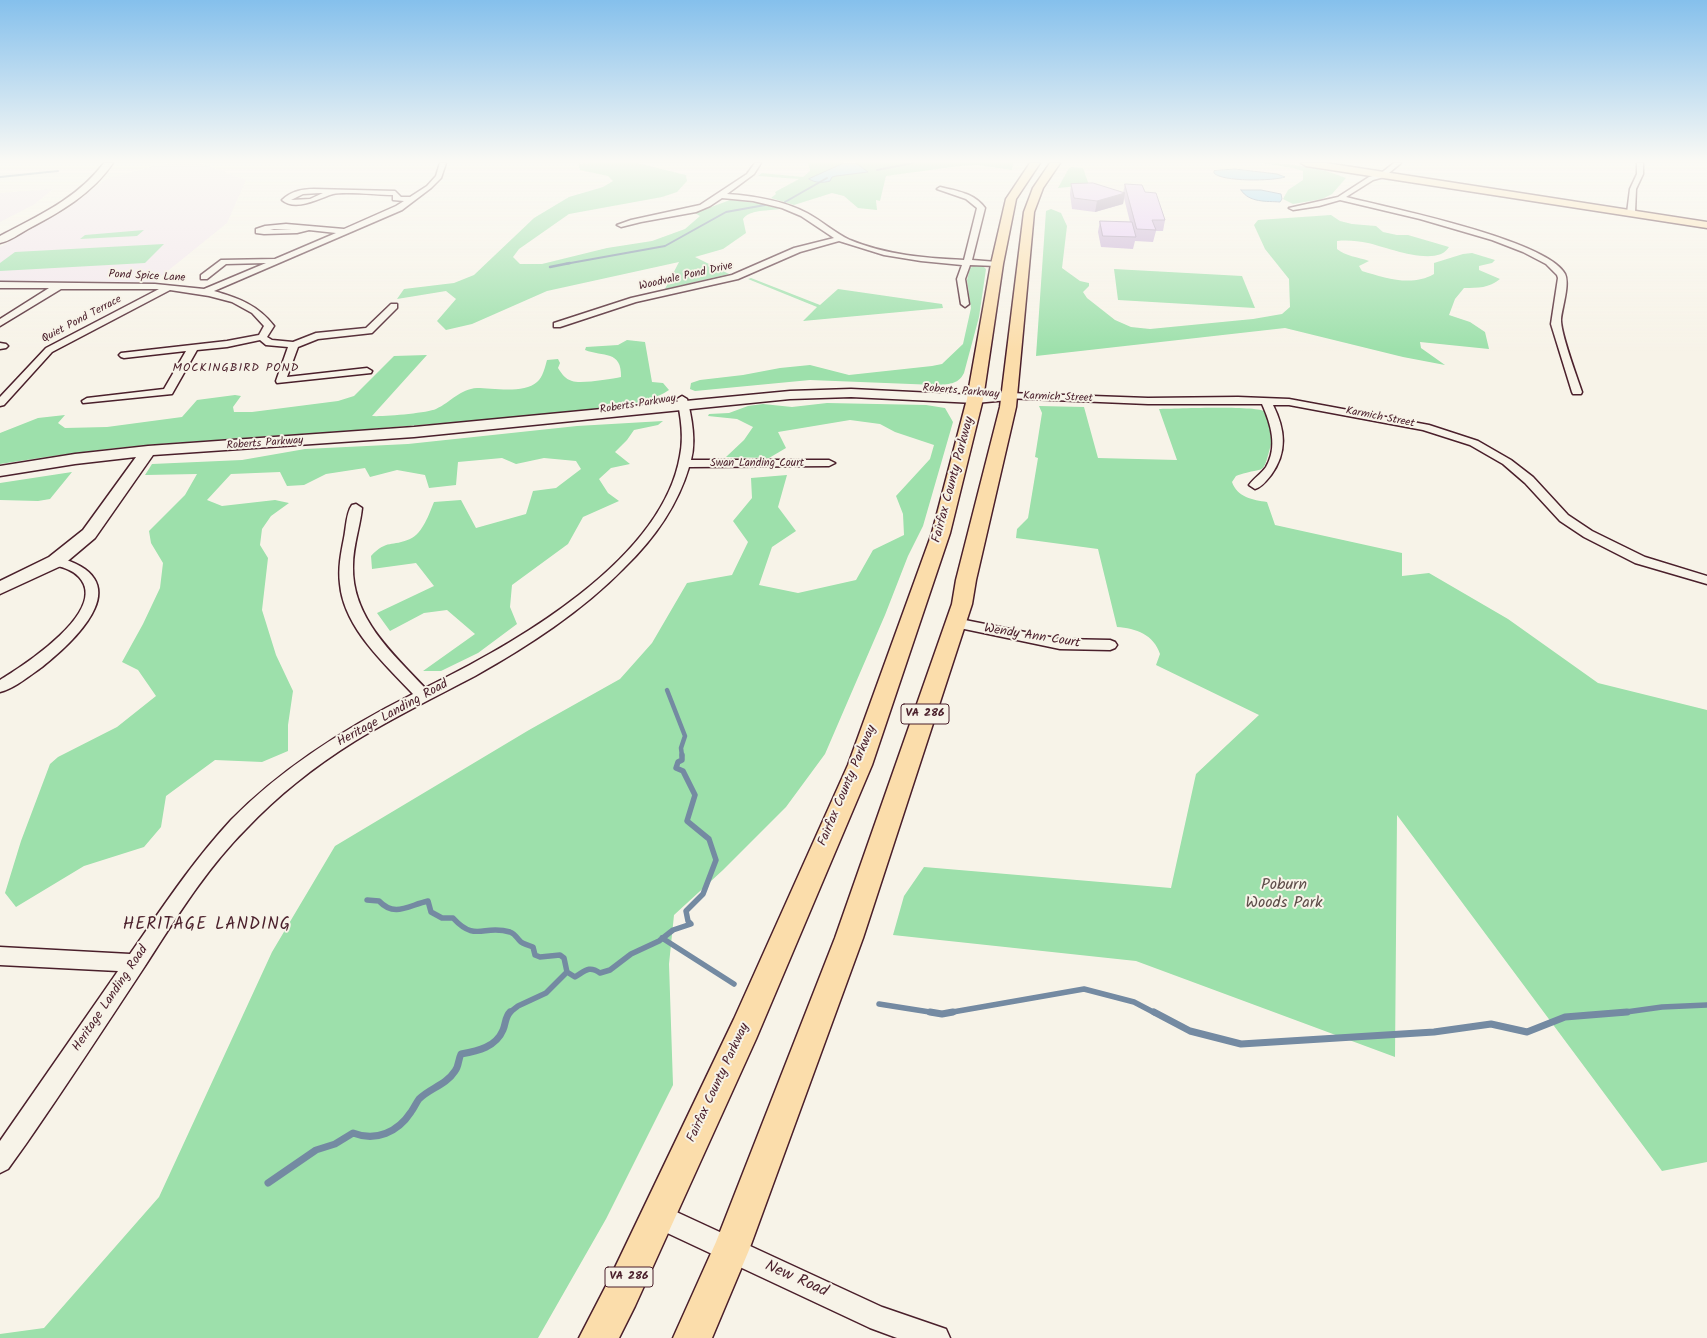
<!DOCTYPE html>
<style>
body{margin:0}
canvas{display:block;background:#f7f3e8}
</style>
<canvas width="1707" height="1338"></canvas>
<script>
const ctx = document.querySelector('canvas').getContext('2d');
ctx.lineJoin = 'round';
function fill(path, color) { ctx.fillStyle = color; ctx.fill(path, 'evenodd'); }
function trace(path, color, width, dash) { ctx.strokeStyle = color; ctx.lineWidth = width; ctx.lineCap = dash ? 'butt' : 'round'; ctx.setLineDash(dash || []); ctx.stroke(path); }
function write(font, color, halo, rows, align = 'center') {
  ctx.font = font + ' Kalam,sans-serif'; ctx.lineWidth = 4; ctx.setLineDash([]); ctx.textBaseline = 'middle'; ctx.strokeStyle = halo; ctx.fillStyle = color; for (const [text, x, y, turn = 0] of rows) {
    ctx.save(); ctx.translate(x, y); ctx.rotate((+turn || 0) * Math.PI / 180); ctx.textAlign = isNaN(turn) ? turn : align; if (halo) ctx.strokeText(text, 0, 0); ctx.fillText(text, 0, 0); ctx.restore();
  }
}
fill(new Path2D(`
 M 174,163 L 200,163 L 246,180 L 227,223 L 154,282 L 0,281 L 0,247 L 69,208 L 106,179 L 158,165 Z
 M 53,189 L 35,204 L 0,222 L 0,193 Z`), '#f2e6ec');
fill(new Path2D(`
 M 590,163 L 637,163 L 686,175 L 687,181 L 677,192 L 662,197 L 569,214 L 519,249 L 513,257 L 520,264 L 542,264 L 607,248 L 652,241 L 685,229 L 700,216 L 695,213 L 730,200 L 757,203 L 780,209 C 769,211 750,209 743,219 L 746,233 L 723,249 L 695,257 L 729,274 L 665,289 L 679,262 L 547,291 L 472,324 L 446,330 L 437,321 L 456,299 L 446,291 L 397,299 L 404,289 L 454,283 L 474,275 L 534,218 L 569,197 L 603,187 L 613,181 L 608,176 L 580,170 L 578,164 Z
 M 808,163 L 1013,163 L 1012,170 L 978,165 L 960,166 L 886,176 L 880,201 L 876,200 L 877,210 L 858,208 L 844,196 L 832,193 L 794,205 L 771,198 L 776,194 L 775,192 L 799,179 L 758,176 L 762,173 L 803,177 L 810,171 Z
 M 1262,163 C 1291,163 1319,167 1346,178 L 1332,194 L 1322,199 L 1293,204 L 1283,199 L 1288,190 L 1303,180 L 1303,171 L 1293,168 Z
 M 1072,167 L 1083,168 L 1089,185 L 1058,188 L 1069,168 Z
 M 1051,209 L 1061,213 L 1067,226 L 1062,268 L 1080,281 L 1089,283 L 1089,286 L 1083,292 L 1087,298 L 1115,320 L 1131,327 L 1150,329 L 1253,319 L 1282,314 L 1290,307 L 1289,279 L 1265,249 L 1254,225 L 1258,220 L 1331,215 L 1340,221 L 1352,224 L 1376,226 L 1383,232 L 1397,235 L 1408,235 L 1449,247 C 1437,268 1386,247 1368,243 C 1358,241 1348,240 1337,241 L 1337,249 C 1345,256 1358,257 1369,261 L 1359,266 L 1362,271 C 1385,278 1412,287 1434,274 L 1434,263 L 1463,254 L 1472,253 L 1495,260 L 1492,263 L 1479,266 L 1479,270 L 1500,279 C 1489,288 1478,288 1464,288 L 1455,299 L 1449,315 L 1470,322 L 1485,332 L 1489,349 L 1420,342 L 1421,348 L 1445,365 L 1403,357 L 1285,328 L 1036,356 L 1046,211 Z
 M 144,230 L 137,236 L 80,239 L 85,235 Z
 M 164,244 L 145,263 L 0,271 L 0,263 L 15,252 Z
 M 974,266 L 983,266 L 986,269 L 979,317 L 964,373 C 958,385 948,384 936,385 L 810,380 L 695,391 L 690,389 L 691,383 L 700,380 L 743,375 L 780,368 L 810,365 L 849,375 L 932,366 L 942,364 L 963,344 L 971,308 L 967,280 L 970,268 Z
 M 1114,269 L 1242,276 L 1255,308 L 1118,300 Z
 M 751,278 L 820,305 L 838,289 L 942,304 L 943,308 L 803,321 L 817,307 L 748,279 Z
 M 627,340 L 645,342 L 652,382 L 663,383 L 669,390 C 646,407 583,410 554,413 C 426,426 299,434 172,443 C 114,447 57,455 0,464 L 0,433 L 38,418 L 65,415 L 58,423 L 65,428 L 107,427 L 182,417 L 197,400 L 235,395 L 241,396 L 233,407 L 234,412 L 252,412 L 338,401 L 354,396 L 394,356 L 427,355 L 372,416 C 382,417 427,413 436,409 C 451,402 460,389 477,388 C 492,388 524,394 537,382 C 543,377 545,367 547,360 L 558,359 L 560,363 L 558,368 C 562,374 565,379 572,381 C 581,384 611,379 621,377 C 622,350 603,357 585,350 L 586,347 L 618,345 Z
 M 827,403 L 926,405 L 945,408 L 953,422 L 923,526 L 908,556 L 885,615 L 825,754 L 786,807 L 723,870 L 674,915 L 669,964 L 673,1085 L 606,1219 L 538,1338 L 0,1338 L 0,1334 L 44,1328 L 159,1197 L 272,952 L 335,846 L 529,730 L 620,679 L 652,643 L 687,583 L 732,575 L 748,542 L 733,521 L 752,498 L 751,478 L 787,475 L 778,507 L 796,531 L 772,547 L 759,585 L 798,593 L 856,580 L 873,550 L 904,535 L 903,514 L 896,496 L 930,459 L 934,445 L 895,432 L 880,424 L 850,420 L 778,432 L 786,448 L 769,458 L 726,457 L 744,440 L 753,427 L 737,419 L 708,416 L 709,414 L 729,413 L 748,406 L 763,404 L 792,407 Z
 M 1039,406 L 1084,407 L 1098,458 L 1177,460 L 1159,409 C 1173,409 1259,405 1265,412 C 1272,419 1273,435 1271,444 C 1262,479 1266,465 1236,476 L 1232,482 C 1237,497 1253,500 1267,502 L 1275,525 L 1402,553 L 1402,576 L 1429,573 L 1508,619 L 1598,683 L 1707,710 L 1707,1162 L 1662,1171 L 1397,815 L 1395,1057 L 1136,961 L 893,935 L 904,896 L 924,867 L 1171,888 L 1196,774 L 1259,715 L 1156,665 L 1160,654 C 1154,635 1136,628 1117,627 L 1098,549 L 1016,538 L 1017,529 L 1028,518 L 1038,458 L 1035,457 L 1042,413 Z
 M 663,421 L 658,425 L 634,430 L 627,440 L 615,452 L 630,464 L 611,468 L 599,479 L 608,493 L 619,501 L 583,517 L 568,544 L 512,585 L 510,607 L 517,624 L 478,653 L 441,671 L 423,671 L 475,634 L 447,610 L 424,613 L 390,631 L 377,613 L 434,586 L 416,563 L 372,569 L 371,556 C 387,539 392,547 410,539 C 423,533 429,514 434,502 L 461,500 L 476,528 L 526,514 L 533,491 L 556,488 L 581,469 L 576,461 L 544,458 L 516,464 L 502,458 L 458,462 L 456,485 L 429,488 L 425,475 L 397,470 L 370,477 L 365,468 L 326,474 L 304,485 L 287,486 L 280,472 L 231,474 L 207,500 L 222,506 L 275,500 L 289,503 L 271,516 L 262,529 L 260,545 L 268,558 L 262,610 L 276,655 L 293,691 L 288,725 L 288,751 L 262,762 L 215,760 L 166,796 L 161,827 L 144,847 L 84,866 L 16,907 L 5,893 L 21,841 L 50,764 L 58,757 L 117,727 L 156,696 L 138,670 L 122,662 L 143,624 L 160,588 L 163,563 L 151,543 L 149,531 L 185,495 L 197,474 L 145,475 L 152,464 L 242,460 L 305,449 L 408,444 L 577,426 Z
 M 72,472 L 50,499 L 38,501 L 0,500 L 0,483 Z`), '#9de0ab');
const water = new Path2D(`
 M 844,163 L 856,163 L 868,172 L 836,176 L 832,177 L 830,181 C 823,183 815,183 809,179 Z
 M 1235,169 L 1277,174 L 1285,177 C 1273,181 1222,182 1214,173 L 1214,171 Z
 M 1241,190 L 1261,190 L 1281,194 L 1282,199 L 1280,202 C 1267,201 1249,203 1241,190 Z`);
fill(water, '#90d1f2');
trace(water, '#748aa2', 1);
trace(new Path2D(`
 M 877,170 L 913,163
 M 0,177 L 58,171
 M 785,202 L 827,178
 M 565,264 L 665,246 L 726,212 L 765,205`), '#748aa2', 2);
trace(new Path2D(`
 M 550,267 L 570,263`), '#748aa2', 2.5);
trace(new Path2D(`
 M 667,690 L 685,736 L 681,748 L 682,756`), '#748aa2', 4.5);
trace(new Path2D(`
 M 367,900 L 379,901 C 395,918 409,905 428,901 L 431,912 L 442,918 L 453,918 C 476,943 483,924 510,932 C 516,934 517,939 521,942 C 524,944 530,946 533,947 L 535,955 L 540,957 L 560,955 L 564,958 L 567,972 L 575,977 C 585,971 589,965 600,973 L 610,970 L 631,954 L 659,941 L 673,930 L 691,924 L 688,921 L 686,911 L 703,894 L 716,860 L 709,839 L 687,821 L 695,795 L 683,771 L 676,768 L 678,762 L 682,760 L 682,755
 M 662,938 L 734,984
 M 879,1004 L 936,1013
 M 509,1013 L 518,1006 L 546,993 L 567,972
 M 947,1013 L 1084,989 L 1134,1002 L 1155,1013
 M 1619,1013 L 1662,1007 L 1707,1005`), '#748aa2', 5.5);
trace(new Path2D(`
 M 930,1012 L 942,1014 L 953,1012
 M 1154,1012 L 1190,1031 L 1241,1044 L 1434,1032 L 1491,1024 L 1527,1032 L 1565,1017 L 1627,1012
 M 268,1183 L 316,1150 L 335,1144 L 353,1133 C 376,1142 398,1132 411,1112 C 414,1108 416,1103 419,1099 C 430,1088 446,1085 455,1071 C 459,1066 458,1060 461,1054 C 478,1051 496,1047 503,1030 C 506,1023 505,1017 510,1012`), '#748aa2', 7);
const street = new Path2D(`
 M 440,163 L 446,163 L 441,178 L 431,188 L 402,210 L 214,291 C 238,298 258,305 274,326 L 267,337 L 272,340 L 293,342 L 316,333 L 366,328 L 391,304 L 397,304 L 397,308 L 372,333 L 318,339 L 298,347 L 287,377 L 367,368 L 372,371 L 371,373 L 277,383 L 276,381 L 288,347 L 266,345 L 260,340 L 227,347 L 197,350 L 172,394 L 83,403 L 82,401 L 87,398 L 164,389 L 186,351 L 124,358 L 121,357 L 119,355 L 121,353 L 227,341 L 259,335 L 264,326 L 252,313 L 232,302 L 209,296 L 170,290 L 52,352 L 4,405 L 0,406 L 0,397 L 46,348 L 159,289 L 61,289 L 0,326 L 0,319 L 49,288 L 0,288 L 0,282 L 155,284 L 204,289 L 266,263 L 226,264 L 207,279 L 201,279 L 201,275 L 221,260 L 275,259 L 336,233 L 309,230 L 297,233 L 264,234 L 256,233 L 256,229 L 265,226 L 286,224 L 344,229 L 396,206 L 404,201 L 393,200 L 393,195 C 379,195 345,191 333,194 C 319,198 296,212 282,200 C 291,191 303,189 314,189 L 395,191 L 401,197 L 410,197 L 427,186 L 436,176 ZM 320,193 L 323,193 L 310,199 L 291,200 L 303,194 ZM 274,229 L 292,229 L 270,230 Z
 M 755,163 L 761,163 L 754,174 L 727,194 C 754,196 782,200 807,213 C 822,221 835,233 850,240 C 886,255 926,258 964,260 L 977,208 L 966,199 L 937,189 L 940,187 C 957,191 974,193 985,208 L 972,260 L 997,262 L 1001,264 L 997,266 L 970,265 L 965,279 L 969,304 L 965,307 L 961,304 L 957,279 L 962,265 L 921,261 L 884,255 L 839,241 L 800,252 L 738,279 L 636,302 L 560,327 L 554,327 L 554,323 L 631,298 L 732,275 L 794,248 L 834,238 L 801,216 L 782,208 L 753,201 L 722,198 L 710,206 L 696,212 L 641,222 L 621,227 L 617,225 L 631,220 L 700,205 L 747,174 Z
 M 1394,163 L 1401,163 L 1384,177 L 1373,180 L 1346,197 C 1386,207 1548,240 1565,274 C 1570,284 1562,308 1561,319 C 1560,332 1577,377 1582,392 L 1581,394 L 1573,394 L 1572,392 L 1551,324 L 1558,278 L 1557,275 L 1546,264 L 1523,252 L 1492,240 L 1420,219 L 1340,200 L 1319,206 L 1293,210 L 1289,208 L 1338,197 L 1369,177 L 1380,174 Z
 M 1637,163 L 1643,163 L 1643,174 L 1636,189 L 1635,213 L 1631,215 L 1627,213 L 1630,189 L 1637,174 Z
 M 0,343 L 6,344 L 8,346 L 6,348 L 0,349 Z
 M 1009,393 L 1148,398 L 1238,397 L 1289,399 L 1429,425 L 1478,441 L 1511,460 L 1533,477 L 1568,515 L 1592,531 L 1645,557 L 1707,576 L 1707,584 L 1635,563 L 1584,537 L 1560,521 L 1525,483 L 1503,464 L 1470,445 L 1423,430 L 1289,405 L 1273,405 C 1285,429 1288,452 1271,475 C 1267,480 1262,487 1255,489 L 1249,485 C 1254,478 1261,474 1266,467 C 1278,447 1271,424 1262,404 L 1148,404 L 1005,398 L 1004,396 Z
 M 682,396 L 687,399 C 692,418 696,442 691,460 L 829,460 L 835,463 L 829,466 L 689,467 C 677,507 654,539 624,568 C 581,612 528,646 475,676 C 435,697 394,717 355,741 C 315,766 278,795 246,829 C 206,869 176,918 145,966 C 106,1025 67,1085 26,1144 L 8,1169 L 0,1173 L 0,1141 L 118,971 L 0,965 L 0,947 L 130,954 C 162,908 193,861 231,820 C 283,767 347,727 413,694 C 385,664 344,628 340,584 C 338,568 341,553 344,538 C 346,529 346,513 352,505 L 356,504 L 362,508 C 360,527 353,546 353,565 C 351,617 392,653 425,688 C 513,645 662,561 680,456 C 684,438 681,417 677,399 Z
 M 56,557 C 139,578 81,636 42,667 C 29,676 15,688 0,692 L 0,680 C 23,666 110,610 79,577 C 72,569 61,567 51,564 L 49,561 L 51,558 Z
 M 955,618 L 1060,639 L 1110,640 L 1115,642 L 1117,645 L 1115,648 L 1110,650 L 1060,649 L 950,626 L 948,623 L 950,620 Z
 M 657,1203 L 882,1307 L 946,1329 L 950,1338 L 897,1338 L 870,1328 L 648,1224 L 645,1215 L 648,1206 Z`);
const secondary = new Path2D(`
 M 104,163 L 113,163 C 92,194 60,212 28,229 C 19,234 10,241 0,243 L 0,236 C 38,216 78,198 104,163 Z
 M 851,389 L 975,395 L 1009,392 L 1014,393 L 1016,396 L 1014,399 L 1009,400 L 975,403 L 851,397 L 790,399 L 414,437 L 153,455 L 95,538 L 63,565 L 0,594 L 0,581 L 49,557 L 83,530 L 136,457 L 75,464 L 0,476 L 0,466 L 75,454 L 148,446 L 414,427 L 790,391 Z`);
const primary = new Path2D(`
 M 1301,163 L 1326,163 L 1707,222 L 1707,228 L 1306,166 Z`);
const highway = new Path2D(`
 M 1030,163 L 1040,163 L 1016,199 L 1003,264 L 983,399 L 950,533 L 872,765 L 756,1039 L 635,1306 L 619,1338 L 579,1338 L 609,1280 L 734,1019 L 848,765 L 932,533 L 967,399 L 991,264 L 1006,199 Z
 M 1050,163 L 1060,163 L 1043,188 L 1034,212 L 1016,407 L 976,580 L 972,604 L 863,938 L 749,1250 L 712,1338 L 673,1338 L 716,1242 L 835,938 L 952,604 L 956,580 L 1000,407 L 1024,212 L 1033,188 Z`);
trace(street, '#4a1f2b', 3);
trace(secondary, '#4a1f2b', 3);
trace(primary, '#4a1f2b', 3);
trace(highway, '#4a1f2b', 3);
fill(street, '#f7f3e8');
fill(secondary, '#f7f3e8');
fill(primary, '#fbddab');
fill(highway, '#fbddab');
fill(new Path2D(`
 M 1071,184 L 1123,193 L 1125,184 L 1145,192 L 1165,220 L 1163,231 L 1156,231 L 1153,242 L 1135,241 L 1133,249 L 1101,247 L 1098,232 L 1100,221 L 1130,222 L 1124,198 L 1123,204 L 1095,212 L 1072,209 L 1070,194 Z`), '#c6add4');
fill(new Path2D(`
 M 1125,193 L 1123,204 L 1095,212 L 1097,201 Z`), '#a18dad');
const building = new Path2D(`
 M 1093,183 L 1125,193 L 1097,201 L 1074,198 L 1071,184 Z
 M 1125,184 L 1142,185 L 1145,192 L 1156,193 L 1165,220 L 1152,220 L 1156,230 L 1137,229 Z
 M 1100,221 L 1132,222 L 1136,237 L 1103,236 Z`);
fill(building, '#e6c9f7');
trace(building, '#a18dad', 1);
const sky = ctx.createLinearGradient(0, 0, 0, 351);
sky.addColorStop(0, '#85c0ec');
sky.addColorStop(0.46, '#fbfaf5');
sky.addColorStop(1, '#fbfaf500');
ctx.fillStyle = sky;
ctx.fillRect(0, 0, 1707, 351);
write('11px', '#4a1f2b', '#f7f3e8', [
 ["Pond Spice Lane",147,277,3],
 ["Woodvale Pond Drive",686,277,-13],
 ["Quiet Pond Terrace",82,320,-28],
 ["Roberts Parkway",961,392,5],
 ["Karmich Street",1058,398,2],
 ["Roberts Parkway",638,405,-9],
 ["Karmich Street",1380,418,11],
 ["Roberts Parkway",265,444,-4],
 ["Swan Landing Court",757,464]
]);
ctx.letterSpacing = '1px';
write('12px', '#4a1f2b', '#f7f3e8', [
 ["MOCKINGBIRD POND",236,369]
]);
ctx.letterSpacing = '0px';
for (const [x, y, w] of [
 [925,714,48],
 [629,1277,48]
]) { const box = new Path2D(); box.roundRect(x - w / 2, y - 10, w, 20, 3); ctx.fillStyle = '#f7f3e8'; ctx.fill(box); trace(box, '#4a1f2b', 1); }
write('bold 12px', '#4a1f2b', null, [
 ["VA 286",925,714],
 ["VA 286",629,1277]
]);
write('13px', '#4a1f2b', '#f7f3e8', [
 ["Fairfax County Parkway",954,480,-75],
 ["Wendy Ann Court",1032,637,9],
 ["Heritage Landing Road",393,714,-29],
 ["Fairfax County Parkway",848,786,-67],
 ["Heritage Landing Road",111,999,-56],
 ["Fairfax County Parkway",719,1083,-65]
]);
write('16px', '#5f4f4b', '#f7f3e8', [
 ["Poburn",1284,886],
 ["Woods Park",1284,904]
]);
write('16px', '#4a1f2b', '#f7f3e8', [
 ["New Road",796,1280,24]
]);
ctx.letterSpacing = '1px';
write('17px', '#4a1f2b', '#f7f3e8', [
 ["HERITAGE LANDING",207,926]
]);
ctx.letterSpacing = '0px';
</script>
